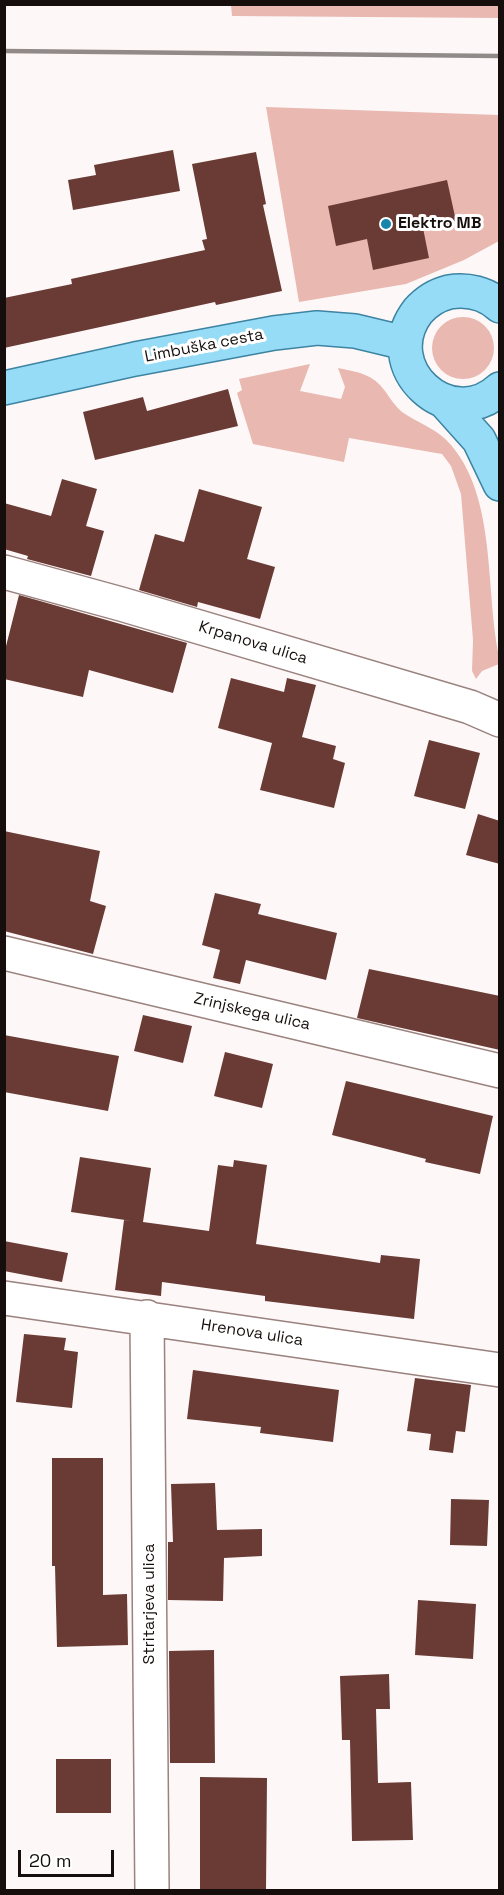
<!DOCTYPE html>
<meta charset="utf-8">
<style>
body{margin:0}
#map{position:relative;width:504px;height:1895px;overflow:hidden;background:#fdf8f7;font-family:"Space Grotesk",sans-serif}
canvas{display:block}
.frame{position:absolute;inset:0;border:6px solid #160e0c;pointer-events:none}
.scale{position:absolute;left:18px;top:1850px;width:96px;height:27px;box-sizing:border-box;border:3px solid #160e0c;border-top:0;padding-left:8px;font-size:18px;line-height:21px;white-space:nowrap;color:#160e0c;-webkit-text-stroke:4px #fff;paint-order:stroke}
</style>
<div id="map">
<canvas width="504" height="1895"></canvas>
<div class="frame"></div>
<div class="scale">20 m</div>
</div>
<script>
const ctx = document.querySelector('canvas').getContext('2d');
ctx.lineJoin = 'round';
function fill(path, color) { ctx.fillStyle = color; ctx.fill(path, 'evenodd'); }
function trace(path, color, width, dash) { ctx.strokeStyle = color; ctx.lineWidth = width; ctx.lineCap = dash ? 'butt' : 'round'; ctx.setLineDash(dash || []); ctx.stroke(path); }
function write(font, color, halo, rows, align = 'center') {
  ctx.font = font + ' "Space Grotesk",sans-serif'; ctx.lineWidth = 6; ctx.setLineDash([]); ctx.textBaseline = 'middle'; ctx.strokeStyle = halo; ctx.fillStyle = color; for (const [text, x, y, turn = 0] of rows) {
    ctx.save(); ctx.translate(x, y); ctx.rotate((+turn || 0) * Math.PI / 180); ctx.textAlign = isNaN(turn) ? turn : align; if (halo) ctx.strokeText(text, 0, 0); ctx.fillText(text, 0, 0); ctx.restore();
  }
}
fill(new Path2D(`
 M 231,5 L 499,5 L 499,18 L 232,16 Z
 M 266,107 L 499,115 L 499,241 L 464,260 L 406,284 L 299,302 Z
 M432 348a31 31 0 1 1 62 0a31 31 0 1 1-62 0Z
 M 310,364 L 300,391 L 341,399 L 345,387 L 338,368 C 358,372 373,374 385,391 C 390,398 395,406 402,412 C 418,423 439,430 451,445 C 497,499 485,590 499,656 L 499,664 L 482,671 L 476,679 L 472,671 L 473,640 L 461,494 L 451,466 L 442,454 L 349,438 L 344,462 L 253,444 L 237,393 L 242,390 L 239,379 Z`), '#e9b8b1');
fill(new Path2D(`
 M 173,150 L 180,191 L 73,210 L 68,180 L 96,175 L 94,165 Z
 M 256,152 L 266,204 L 263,205 L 282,291 L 216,305 L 215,302 L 4,348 L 4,298 L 72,284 L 71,279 L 205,250 L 202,240 L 207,239 L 192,164 Z
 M 447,180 L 456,221 L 423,228 L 429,258 L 373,270 L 367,239 L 336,246 L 328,206 Z
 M 228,389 L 238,426 L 95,460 L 83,412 L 143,397 L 147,411 Z
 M 62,479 L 97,489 L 86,526 L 104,531 L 91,576 L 27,559 L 28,556 L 4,549 L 4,503 L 51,516 Z
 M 199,489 L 262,507 L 247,559 L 275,567 L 260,619 L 198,602 L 197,607 L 139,590 L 155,534 L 184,542 Z
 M 19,595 L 187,643 L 173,693 L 89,670 L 83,697 L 4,679 L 4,654 Z
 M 231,678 L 284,692 L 287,678 L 316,685 L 302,737 L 336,746 L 333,759 L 345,763 L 334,808 L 260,790 L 272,743 L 218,728 Z
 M 429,740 L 480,753 L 465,809 L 414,796 Z
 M 478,814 L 500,821 L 500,864 L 466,855 Z
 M 4,831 L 100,851 L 90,901 L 106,906 L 93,954 L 4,931 Z
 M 215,893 L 261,904 L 258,914 L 337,933 L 326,980 L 246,960 L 240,984 L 213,978 L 220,950 L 202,945 Z
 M 369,969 L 500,996 L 500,1050 L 357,1018 Z
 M 143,1015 L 192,1026 L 183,1063 L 134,1051 Z
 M 4,1035 L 119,1056 L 108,1111 L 4,1092 Z
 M 225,1052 L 273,1064 L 262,1108 L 214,1096 Z
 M 346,1081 L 493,1116 L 480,1174 L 425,1162 L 426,1159 L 332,1135 Z
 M 80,1157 L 151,1168 L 143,1222 L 209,1231 L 218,1165 L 233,1167 L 234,1160 L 267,1165 L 256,1244 L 380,1263 L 381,1255 L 420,1259 L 414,1319 L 265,1301 L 265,1296 L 162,1282 L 161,1296 L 115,1290 L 124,1220 L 132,1221 L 71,1212 Z
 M 4,1241 L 68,1253 L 62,1282 L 4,1271 Z
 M 24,1334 L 66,1338 L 64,1350 L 78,1352 L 72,1408 L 16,1402 Z
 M 193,1370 L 339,1390 L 333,1442 L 260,1433 L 261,1427 L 187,1419 Z
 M 415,1378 L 471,1385 L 465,1432 L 456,1431 L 453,1453 L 429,1450 L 431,1434 L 407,1431 Z
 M 52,1458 L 103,1458 L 103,1595 L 127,1594 L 128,1645 L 57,1647 L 55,1566 L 52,1566 Z
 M 215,1483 L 217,1530 L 262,1529 L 262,1556 L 224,1558 L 223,1601 L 168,1600 L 168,1542 L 173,1542 L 171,1484 Z
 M 451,1499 L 489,1500 L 487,1546 L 450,1545 Z
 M 418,1600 L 476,1604 L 473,1659 L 415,1655 Z
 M 214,1650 L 215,1763 L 170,1763 L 169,1651 Z
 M 389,1674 L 390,1709 L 376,1709 L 378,1783 L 411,1782 L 413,1840 L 352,1841 L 350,1740 L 342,1740 L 340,1676 Z
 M 56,1759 L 111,1759 L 111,1813 L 56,1813 Z
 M 200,1777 L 267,1778 L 266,1890 L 200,1890 Z`), '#6a3b35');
const minor = new Path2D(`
 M 4,572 L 121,604 L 470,707 L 500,720
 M 4,953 L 500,1071
 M 4,1298 L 500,1370
 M 147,1317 L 152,1890`);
const major = new Path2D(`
 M 500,306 C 486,293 467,289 449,292 C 437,295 426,302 418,311 C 375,367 450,435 500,389
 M 4,388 L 135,359 L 274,333 L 317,328 L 355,331 L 405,343
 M 445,402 L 479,440 L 500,484`);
trace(minor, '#9a827f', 36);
trace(major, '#3d84a2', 36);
trace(minor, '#fff', 33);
trace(major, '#97dcf7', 33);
trace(new Path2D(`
 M 4,51 L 500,56`), '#918a89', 4.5);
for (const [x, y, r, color] of [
 [386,224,6,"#1686ad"]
]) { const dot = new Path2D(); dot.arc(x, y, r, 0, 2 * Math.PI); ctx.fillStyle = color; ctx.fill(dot); trace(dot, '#fff', 2); }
write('bold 16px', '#160e0c', '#fff', [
 ["Elektro MB",398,224]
], 'left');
write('16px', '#160e0c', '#fff', [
 ["Limbuška cesta",204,346,-11],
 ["Krpanova ulica",253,643,17],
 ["Zrinjskega ulica",252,1012,13],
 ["Hrenova ulica",252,1333,9],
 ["Stritarjeva ulica",150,1604,-90]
]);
</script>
